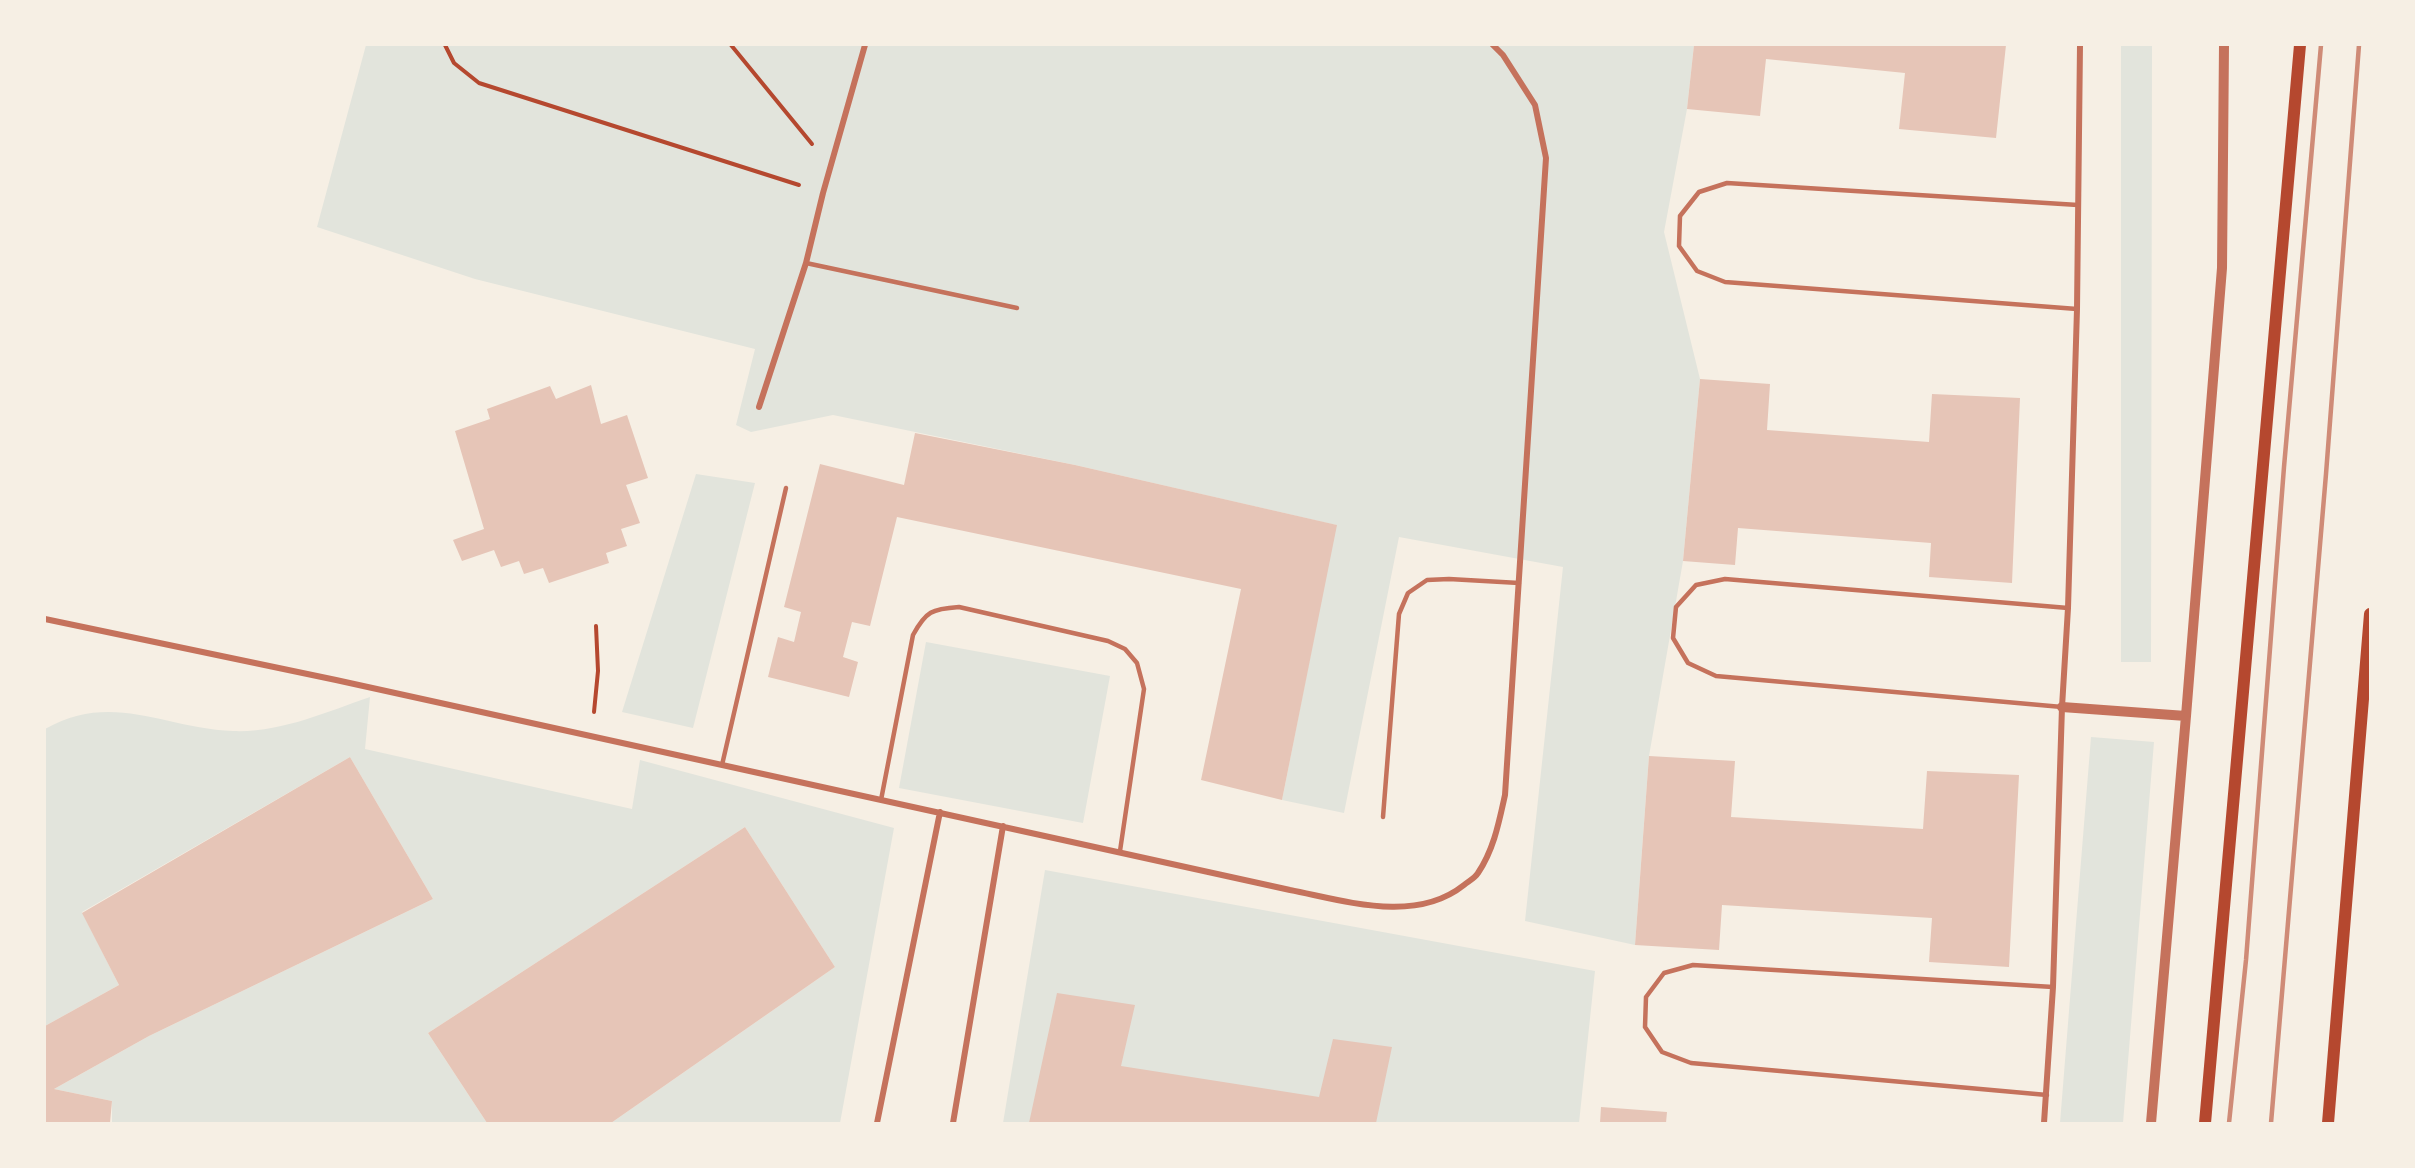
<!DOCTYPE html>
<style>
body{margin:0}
#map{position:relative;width:2415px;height:1168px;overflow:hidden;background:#f6efe4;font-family:"Asap Condensed",sans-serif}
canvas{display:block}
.frame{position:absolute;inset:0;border:46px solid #f6efe4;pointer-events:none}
</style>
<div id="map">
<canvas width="2415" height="1168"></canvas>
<div class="frame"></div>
</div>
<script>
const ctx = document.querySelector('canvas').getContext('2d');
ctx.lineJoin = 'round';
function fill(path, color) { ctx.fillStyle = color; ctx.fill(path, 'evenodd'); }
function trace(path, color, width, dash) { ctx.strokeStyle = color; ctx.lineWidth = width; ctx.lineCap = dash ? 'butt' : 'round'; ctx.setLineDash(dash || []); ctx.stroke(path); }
fill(new Path2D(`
 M 366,45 L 1694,45 L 1687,109 L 1664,232 L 1700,379 L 1683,561 L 1649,756 L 1635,945 L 1525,921 L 1563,567 L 1399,537 L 1344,813 L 1282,800 L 1336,525 L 1075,465 L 833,415 L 751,432 L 736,425 L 755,349 L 475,279 L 317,227 Z
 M 2121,45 L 2152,45 L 2151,662 L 2121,662 Z
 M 696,474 L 755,483 L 693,728 L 622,712 Z
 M 926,642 L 1110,676 L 1083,823 L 899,788 Z
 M 370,697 L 365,749 L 632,809 L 640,760 L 894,828 L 840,1123 L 611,1123 L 835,967 L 745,827 L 428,1033 L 487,1123 L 112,1123 L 112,1101 L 54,1089 L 149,1036 L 433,899 L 350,757 L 82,912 L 119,985 L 45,1026 L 45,729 C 112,691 163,728 233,731 C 280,733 326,712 370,697 Z
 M 2091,737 L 2154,742 L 2123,1123 L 2060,1123 Z
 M 1045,870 L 1595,971 L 1579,1123 L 1003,1123 Z`), '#e2e4dc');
fill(new Path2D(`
 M 1694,45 L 2006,45 L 1996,138 L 1899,129 L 1905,73 L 1766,59 L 1760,116 L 1687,109 Z
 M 1700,379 L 1770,384 L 1767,430 L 1929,442 L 1932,394 L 2020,398 L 2012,583 L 1929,577 L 1931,543 L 1738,528 L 1735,565 L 1683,561 Z
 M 591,385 L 601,424 L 627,415 L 648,478 L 626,485 L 640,523 L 621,529 L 627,546 L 606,553 L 609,563 L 549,583 L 543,568 L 524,574 L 519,561 L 501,567 L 494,550 L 462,561 L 453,540 L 484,529 L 455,431 L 490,419 L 487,409 L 550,386 L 556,399 Z
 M 915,433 L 1075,465 L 1337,525 L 1282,800 L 1201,780 L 1241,589 L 897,517 L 870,626 L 852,622 L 843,657 L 858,662 L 849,697 L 768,677 L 778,637 L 794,642 L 801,612 L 784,607 L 820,464 L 904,485 Z
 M 1649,756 L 1735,761 L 1731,817 L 1923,829 L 1927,771 L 2019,775 L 2009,967 L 1929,962 L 1932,918 L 1722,905 L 1719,950 L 1635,945 Z
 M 350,757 L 433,899 L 149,1036 L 54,1089 L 112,1101 L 110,1123 L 45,1123 L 45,1026 L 119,985 L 82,913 Z
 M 745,827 L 835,967 L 611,1123 L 487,1123 L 428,1033 Z
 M 1057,993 L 1135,1005 L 1121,1066 L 1319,1097 L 1333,1039 L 1392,1047 L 1376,1123 L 1029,1123 Z
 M 1601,1107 L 1667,1112 L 1666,1123 L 1600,1123 Z`), '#e6c5b7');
trace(new Path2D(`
 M 445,45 L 454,63 L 479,83 L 799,185
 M 731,45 L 812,144
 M 594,712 L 598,671 L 596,626`), '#b5482f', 4);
trace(new Path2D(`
 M 806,263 L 1017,308
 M 2077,309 L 1725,282 L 1697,271 L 1679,246 L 1680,216 L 1699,192 L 1727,183 L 2078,205
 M 2062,707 L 1716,676 L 1688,663 L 1673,638 L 1676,607 L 1696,585 L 1725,579 L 2068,608
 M 722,765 L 786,488
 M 881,800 L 913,635 C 926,611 932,609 959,607 L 1108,641 L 1125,649 L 1137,663 L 1144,689 L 1120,851
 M 1383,817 L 1399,614 L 1408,593 L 1427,580 L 1449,579 L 1519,583
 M 2047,1095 L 1691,1063 L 1662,1052 L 1645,1027 L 1646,997 L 1664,973 L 1693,965 L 2053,987`), '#c5725c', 4.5);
trace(new Path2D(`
 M 759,407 L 806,263 L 823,193 L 865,45
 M 45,619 L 336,680 L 1290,890 C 1346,901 1415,924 1464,885 C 1469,881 1475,878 1478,873 C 1494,849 1499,822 1505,795 L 1546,158 L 1535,105 L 1503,55 L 1493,45
 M 877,1123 L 940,812
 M 953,1123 L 1003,826
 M 2044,1123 L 2053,987 L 2062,707 L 2068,608 L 2077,309 L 2080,45`), '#c5725c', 6);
trace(new Path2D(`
 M 2062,707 L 2186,716
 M 2151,1123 L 2186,716 L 2222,268 L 2224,45`), '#c5725c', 10);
trace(new Path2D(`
 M 2205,1123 L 2300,45
 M 2328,1123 L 2370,614`), '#b5482f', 12);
trace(new Path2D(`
 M 2229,1123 L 2246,960 L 2284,467 L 2321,45
 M 2271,1123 L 2326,474 L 2359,45`), '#cf8b77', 4.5);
</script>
